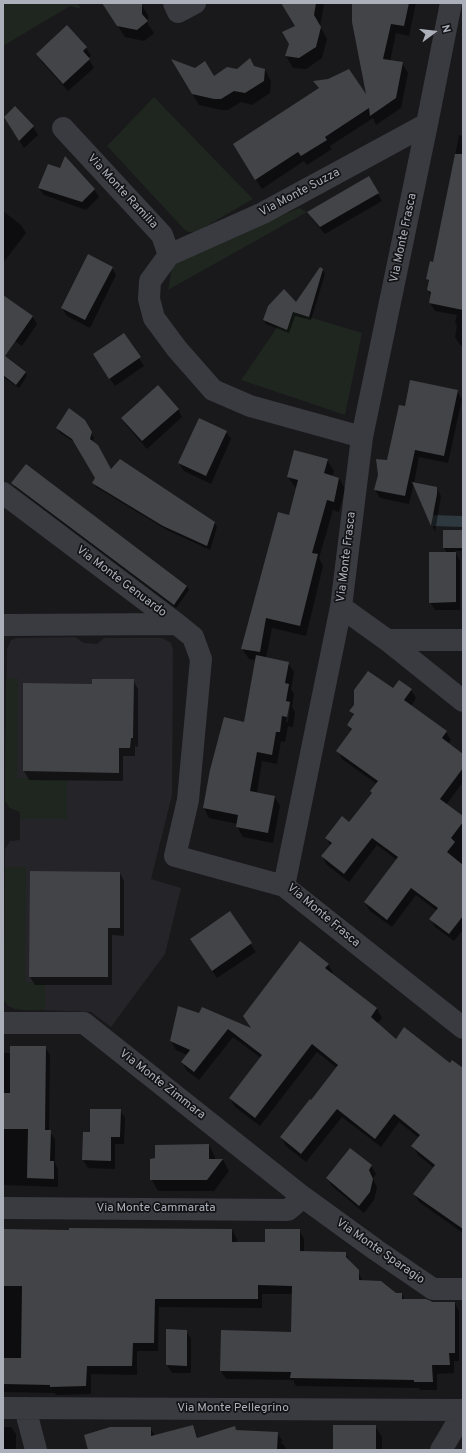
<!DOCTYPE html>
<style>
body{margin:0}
#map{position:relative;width:466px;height:1453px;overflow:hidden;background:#19181b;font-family:Overpass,sans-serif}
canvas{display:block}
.frame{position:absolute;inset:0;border:4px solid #abb0ba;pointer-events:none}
.north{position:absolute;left:414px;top:12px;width:40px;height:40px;-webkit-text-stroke:3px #131316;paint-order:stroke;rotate:75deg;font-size:11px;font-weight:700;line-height:16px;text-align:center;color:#abb0ba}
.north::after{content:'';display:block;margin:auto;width:14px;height:18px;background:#abb0ba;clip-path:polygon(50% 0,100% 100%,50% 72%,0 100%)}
</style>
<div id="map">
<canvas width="466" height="1453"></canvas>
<div class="frame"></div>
<div class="north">N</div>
</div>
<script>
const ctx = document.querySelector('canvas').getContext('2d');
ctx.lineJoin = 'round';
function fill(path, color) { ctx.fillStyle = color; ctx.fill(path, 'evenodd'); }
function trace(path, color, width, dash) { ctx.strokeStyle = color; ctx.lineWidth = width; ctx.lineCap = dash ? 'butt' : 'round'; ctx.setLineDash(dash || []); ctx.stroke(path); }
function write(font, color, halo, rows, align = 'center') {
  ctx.font = font + ' Overpass,sans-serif'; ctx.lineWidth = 3.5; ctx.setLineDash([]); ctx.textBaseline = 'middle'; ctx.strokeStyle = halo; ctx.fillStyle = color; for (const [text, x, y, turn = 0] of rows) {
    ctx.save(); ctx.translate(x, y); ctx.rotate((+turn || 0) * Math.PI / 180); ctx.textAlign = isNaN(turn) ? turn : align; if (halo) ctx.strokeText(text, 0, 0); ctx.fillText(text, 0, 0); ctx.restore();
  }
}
fill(new Path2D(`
 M 75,637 L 84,643 L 97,644 L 104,638 L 162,638 L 171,643 L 173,650 L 172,795 L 151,879 L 181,888 L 165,954 L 111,1027 L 91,1012 L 15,1009 L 8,1006 L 4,1000 L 5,849 L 10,841 L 20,840 L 20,812 L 10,808 L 5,801 L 7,649 L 11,640 L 18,638 Z`), '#252428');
fill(new Path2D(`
 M 3,3 L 78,3 L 81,9 L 70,6 L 3,46 Z
 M 154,97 L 253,199 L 196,232 L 188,232 L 184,229 L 107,146 Z
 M 299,208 L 307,212 L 168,290 L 172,268 L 182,259 Z
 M 293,312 L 362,333 L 345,415 L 241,380 L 278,326 L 287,330 Z
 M 6,678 L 18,678 L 17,778 L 67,779 L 67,819 L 20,819 L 20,812 L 10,808 L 5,801 Z
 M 5,867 L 26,867 L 25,982 L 45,984 L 45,1010 C 30,1010 12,1013 4,1000 Z`), '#1e261f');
fill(new Path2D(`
 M 432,515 L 463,516 L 463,527 L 432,526 Z`), '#2e383f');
fill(new Path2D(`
 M 103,3 L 141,4 L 148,15 L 148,24 L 154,33 L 144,41 L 125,37 Z
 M 288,3 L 323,3 L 324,4 L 320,26 L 327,39 L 322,58 L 306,69 L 293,68 L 286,56 L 296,26 Z
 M 381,3 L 416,3 L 409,36 L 396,33 L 390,61 L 402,63 L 408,73 L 401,108 L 376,125 L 373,118 L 330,146 L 332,149 L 307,165 L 304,161 L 262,189 L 239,153 L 319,89 L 315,81 L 368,99 Z
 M 86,48 L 91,56 L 88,58 L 94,68 L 68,91 L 42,62 L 37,54 Z
 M 173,61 L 214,78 L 254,67 L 265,70 L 271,81 L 270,93 L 252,105 L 241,102 L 228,110 L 221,110 L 199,105 Z
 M 15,107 L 33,127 L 38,135 L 24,148 L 9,125 Z
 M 459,135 L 463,136 L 463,346 L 460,345 L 455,337 L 457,326 L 455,322 L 457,315 L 435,311 L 430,303 L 431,296 L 428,290 L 429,282 L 427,279 L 434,263 Z
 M 369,178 L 382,201 L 325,234 L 313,220 L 309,213 Z
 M 39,188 L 94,189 L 99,197 L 86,210 L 44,195 Z
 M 3,211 L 21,225 L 26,233 L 3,263 Z
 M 112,268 L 116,275 L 90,328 L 67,316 L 62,308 Z
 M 323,270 L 325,274 L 311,320 L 295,316 L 289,333 L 266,324 L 264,320 L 296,303 Z
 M 3,301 L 32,316 L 37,324 L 22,346 L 3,333 Z
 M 124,334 L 144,366 L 115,386 L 98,362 Z
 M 3,356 L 25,372 L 27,376 L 19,388 L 3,377 Z
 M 457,391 L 462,399 L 448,463 L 419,457 L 414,483 L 436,488 L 441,496 L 435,532 L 414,483 L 409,504 L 380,498 L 375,490 L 388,461 L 405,407 Z
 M 178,409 L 182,417 L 147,449 L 127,426 L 122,419 Z
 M 84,421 L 94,438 L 92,442 L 111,471 L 214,522 L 217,527 L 210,550 L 167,530 L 96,487 L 94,483 L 97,478 L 76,443 L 60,433 L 57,428 Z
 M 226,432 L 231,439 L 211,484 L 184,471 L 179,463 Z
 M 327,460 L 334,471 L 332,476 L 339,478 L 345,489 L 339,512 L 333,510 L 319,558 L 323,566 L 306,636 L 272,628 L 266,658 L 288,663 L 294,672 L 291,689 L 294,694 L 292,707 L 295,712 L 293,727 L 288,726 L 285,742 L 281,741 L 277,764 L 262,761 L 257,793 L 274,796 L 280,806 L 273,843 L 243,837 L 237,827 L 238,824 L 209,818 L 204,808 L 211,771 L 245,724 L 256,660 L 249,659 L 242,649 L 289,516 L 297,488 L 295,487 L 288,477 ZM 289,701 L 290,701 L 290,706 L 288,722 L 286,722 Z
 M 13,483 L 187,586 L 189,590 L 176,608 L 15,487 Z
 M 463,531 L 463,551 L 455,551 L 460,561 L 460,610 L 435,610 L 430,602 L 447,553 L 444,548 Z
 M 133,680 L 138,689 L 138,747 L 135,746 L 135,756 L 123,756 L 123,781 L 29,780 L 24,771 L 24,684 L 93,685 Z
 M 393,690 L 411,690 L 416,698 L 411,706 L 446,732 L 451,740 L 448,744 L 463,755 L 463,782 L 446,805 L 463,818 L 463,930 L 454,941 L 435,927 L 431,919 L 437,911 L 416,895 L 392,927 L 370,911 L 365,903 L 397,860 L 377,845 L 349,882 L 327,865 L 322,856 L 331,846 L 326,838 L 349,823 L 372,794 L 377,784 L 342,759 L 338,751 L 352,732 L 348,725 L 354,716 L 351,711 Z
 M 120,873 L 124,881 L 124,936 L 112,935 L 112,985 L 35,985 L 30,977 Z
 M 230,913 L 256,952 L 217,978 L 191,940 Z
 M 328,964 L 333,973 L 332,974 L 377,1009 L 382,1018 L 377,1024 L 396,1040 L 463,1070 L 463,1233 L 419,1202 L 414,1194 L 434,1168 L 418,1155 L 413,1146 L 419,1138 L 399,1122 L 381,1147 L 342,1117 L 306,1162 L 286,1146 L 281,1137 L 337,1068 L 317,1052 L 260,1126 L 235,1107 L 230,1098 L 261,1058 L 233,1037 L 199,1080 L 187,1071 L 182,1062 L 187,1055 L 176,1050 L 171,1041 L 179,1007 L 252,1030 L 244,1016 Z
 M 45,1047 L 50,1055 L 49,1131 L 55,1139 L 55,1163 L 58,1170 L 58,1187 L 3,1185 L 3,1053 L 11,1053 Z
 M 120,1110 L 125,1118 L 124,1144 L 115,1144 L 115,1169 L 88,1168 L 83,1160 L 91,1133 Z
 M 209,1145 L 215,1157 L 215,1160 L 223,1160 L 229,1171 L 214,1191 L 158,1191 L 151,1179 Z
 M 371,1166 L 376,1174 L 373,1178 L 377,1188 L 374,1200 L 364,1213 L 332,1186 L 327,1178 Z
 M 232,1230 L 237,1239 L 237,1243 L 266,1243 L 299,1230 L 304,1239 L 304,1252 L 345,1253 L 350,1261 L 358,1271 L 363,1282 L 395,1294 L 402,1294 L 405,1300 L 433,1302 L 454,1302 L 459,1311 L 459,1361 L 454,1361 L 454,1373 L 437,1374 L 437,1390 L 420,1390 L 419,1388 L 296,1386 L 293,1380 L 226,1379 L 221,1371 L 292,1333 L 293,1294 L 262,1294 L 262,1308 L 159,1307 L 158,1351 L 137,1351 L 137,1375 L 91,1374 L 91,1394 L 56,1395 L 55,1393 L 3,1392 L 3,1233 Z
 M 167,1330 L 186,1331 L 191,1339 L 191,1373 L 172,1373 L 167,1365 Z
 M 193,1426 L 198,1438 L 237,1431 L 277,1433 L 282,1440 L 281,1444 L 283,1444 L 287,1450 L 89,1450 L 150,1428 L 155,1436 Z
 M 375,1426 L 382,1437 L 382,1450 L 334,1450 Z
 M 3,1427 L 11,1427 L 16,1434 L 16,1450 L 3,1450 Z`), '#0007');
fill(new Path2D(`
 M 102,3 L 142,3 L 142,14 L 148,21 L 137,30 L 117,26 Z
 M 281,3 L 316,3 L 314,15 L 321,27 L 316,47 L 299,58 L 285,56 L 289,44 L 282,32 L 295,26 Z
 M 352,3 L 409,3 L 404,26 L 391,24 L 383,59 L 403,62 L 396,98 L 370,116 L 369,108 L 325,137 L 327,140 L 301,156 L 298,152 L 255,180 L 233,144 L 319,88 L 313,81 L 328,79 L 349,69 L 366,94 L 352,22 Z
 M 67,25 L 87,47 L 83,51 L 90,59 L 63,84 L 36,54 Z
 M 250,58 L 254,66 L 265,69 L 264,81 L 245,93 L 234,91 L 221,99 L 214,99 L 192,94 L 171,59 L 195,68 L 205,61 L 214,76 L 227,67 L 237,69 Z
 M 15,106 L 34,126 L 19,141 L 4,117 Z
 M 455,154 L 463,154 L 463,310 L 429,303 L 431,292 L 427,290 L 429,280 L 426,279 L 430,261 L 433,262 Z
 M 65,156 L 95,189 L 82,202 L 38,188 L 48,164 L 60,168 Z
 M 369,176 L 379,193 L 320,227 L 307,212 Z
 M 88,254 L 113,267 L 85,320 L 61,308 Z
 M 320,267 L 323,269 L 309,317 L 293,312 L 287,330 L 263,320 L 268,306 L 284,289 L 296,302 Z
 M 3,295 L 33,316 L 5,356 L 26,372 L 16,385 L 3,375 Z
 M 124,333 L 141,357 L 109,379 L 93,354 Z
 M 410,380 L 458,390 L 444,456 L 415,450 L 405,496 L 374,490 L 378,475 L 376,459 L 387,460 L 399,405 L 405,406 Z
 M 158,385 L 179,409 L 142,441 L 121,418 Z
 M 69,408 L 85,420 L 92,432 L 90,439 L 98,445 L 111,469 L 120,459 L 215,522 L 207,546 L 163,526 L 92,483 L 95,478 L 72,439 L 56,428 Z
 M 199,418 L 227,431 L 206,476 L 178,463 Z
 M 294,450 L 328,459 L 324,473 L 339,478 L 334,502 L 327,500 L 312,553 L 318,554 L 300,626 L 266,618 L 260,652 L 241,649 L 278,512 L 289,515 L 298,480 L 287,477 Z
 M 26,464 L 187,586 L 174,605 L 11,483 Z
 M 412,482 L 437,487 L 437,494 L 431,526 Z
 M 443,530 L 463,530 L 463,548 L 443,548 Z
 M 429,552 L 456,552 L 456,602 L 429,603 Z
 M 256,655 L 289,662 L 285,683 L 289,684 L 286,701 L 290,702 L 287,717 L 282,716 L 280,732 L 276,732 L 272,755 L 257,752 L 250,791 L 275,796 L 268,833 L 236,827 L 238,815 L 203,808 L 210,770 L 224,717 L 244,722 Z
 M 368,671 L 393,688 L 399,680 L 412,689 L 404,700 L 447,731 L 442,738 L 463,754 L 463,768 L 440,799 L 463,816 L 463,822 L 451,838 L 455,842 L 447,852 L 463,865 L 463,916 L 449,934 L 429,919 L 438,908 L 411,888 L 387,920 L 364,902 L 398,857 L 372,838 L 344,874 L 321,856 L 332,843 L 325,838 L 342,816 L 349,822 L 372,793 L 370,791 L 378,781 L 336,751 L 352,729 L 347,725 L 354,714 L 349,711 L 354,705 L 354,690 Z
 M 92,679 L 134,679 L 133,738 L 131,738 L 130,748 L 119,748 L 119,773 L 23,771 L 23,683 L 92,684 Z
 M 30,871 L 120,872 L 120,928 L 108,928 L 108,977 L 29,977 Z
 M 230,911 L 252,943 L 212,971 L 190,939 Z
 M 300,941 L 329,964 L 325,968 L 377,1008 L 371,1017 L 396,1039 L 404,1027 L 450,1063 L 452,1060 L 463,1068 L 463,1229 L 413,1194 L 435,1165 L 411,1146 L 420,1135 L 394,1114 L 375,1139 L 337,1109 L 301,1154 L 280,1137 L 310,1099 L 311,1100 L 338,1065 L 312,1044 L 255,1118 L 229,1098 L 262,1055 L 228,1029 L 194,1072 L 181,1062 L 190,1050 L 170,1041 L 178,1006 L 199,1013 L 202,1007 L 251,1028 L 243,1016 Z
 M 10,1046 L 46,1046 L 45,1130 L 51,1130 L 50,1161 L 54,1161 L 54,1179 L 27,1178 L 28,1129 L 3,1129 L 3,1093 L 10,1093 Z
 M 90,1109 L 121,1109 L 120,1137 L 111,1137 L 111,1161 L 82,1160 L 83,1132 L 90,1132 Z
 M 209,1144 L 209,1159 L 223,1159 L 207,1180 L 150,1180 L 150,1159 L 155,1158 L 155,1145 Z
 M 350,1148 L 372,1165 L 369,1170 L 373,1179 L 370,1192 L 359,1206 L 326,1178 Z
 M 69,1228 L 232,1229 L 232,1242 L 265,1242 L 265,1229 L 300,1229 L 300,1251 L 346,1252 L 346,1257 L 359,1270 L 359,1280 L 381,1281 L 396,1293 L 402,1293 L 402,1299 L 426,1299 L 433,1302 L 455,1302 L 455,1353 L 449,1353 L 450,1365 L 432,1365 L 433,1382 L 414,1382 L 414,1380 L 290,1378 L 291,1372 L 220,1371 L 221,1330 L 291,1332 L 292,1286 L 258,1285 L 258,1299 L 155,1299 L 154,1343 L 133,1343 L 132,1366 L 87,1366 L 86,1386 L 50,1387 L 50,1385 L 3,1384 L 3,1358 L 21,1358 L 22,1286 L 3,1286 L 3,1229 L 69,1230 Z
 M 166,1329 L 187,1330 L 187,1366 L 166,1365 Z
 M 193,1425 L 197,1438 L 235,1426 L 236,1430 L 278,1432 L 277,1450 L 88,1450 L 84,1435 L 110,1427 L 151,1427 L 151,1436 Z
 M 333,1425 L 376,1425 L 376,1450 L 333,1450 Z`), '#434448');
trace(new Path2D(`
 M 174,3 L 178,12 L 195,3
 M 451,3 L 427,124 L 362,437 L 341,607 L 284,886 L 463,1028
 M 63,128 L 162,235 L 169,255 L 150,281 L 149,299 L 154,318 L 177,349 L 213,390 L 250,406 L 362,437
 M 169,255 L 263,213 L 427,124
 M 3,493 L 177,624 L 3,625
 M 341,607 L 387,640
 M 177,624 L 193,637 L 201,659 L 188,800 L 175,856 L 284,886
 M 463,640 L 387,640 L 463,701
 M 3,1023 L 84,1023 L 303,1197 L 376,1250 L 433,1289 L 463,1289
 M 3,1208 L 288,1210 L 303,1197
 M 3,1408 L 463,1410
 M 25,1408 L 36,1450
 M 441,1450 L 463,1413`), '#3a3b40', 22);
write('12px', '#abb0ba', '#131316', [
 ["Via Monte Ramilia",122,192,47],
 ["Via Monte Suzza",300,193,-28],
 ["Via Monte Frasca",404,238,-78],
 ["Via Monte Frasca",347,557,-83],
 ["Via Monte Genuardo",121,582,37],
 ["Via Monte Frasca",323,916,40],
 ["Via Monte Zimmara",162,1085,38],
 ["Via Monte Cammarata",156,1209],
 ["Via Monte Sparagio",380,1252,35],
 ["Via Monte Pellegrino",233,1409]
]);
</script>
